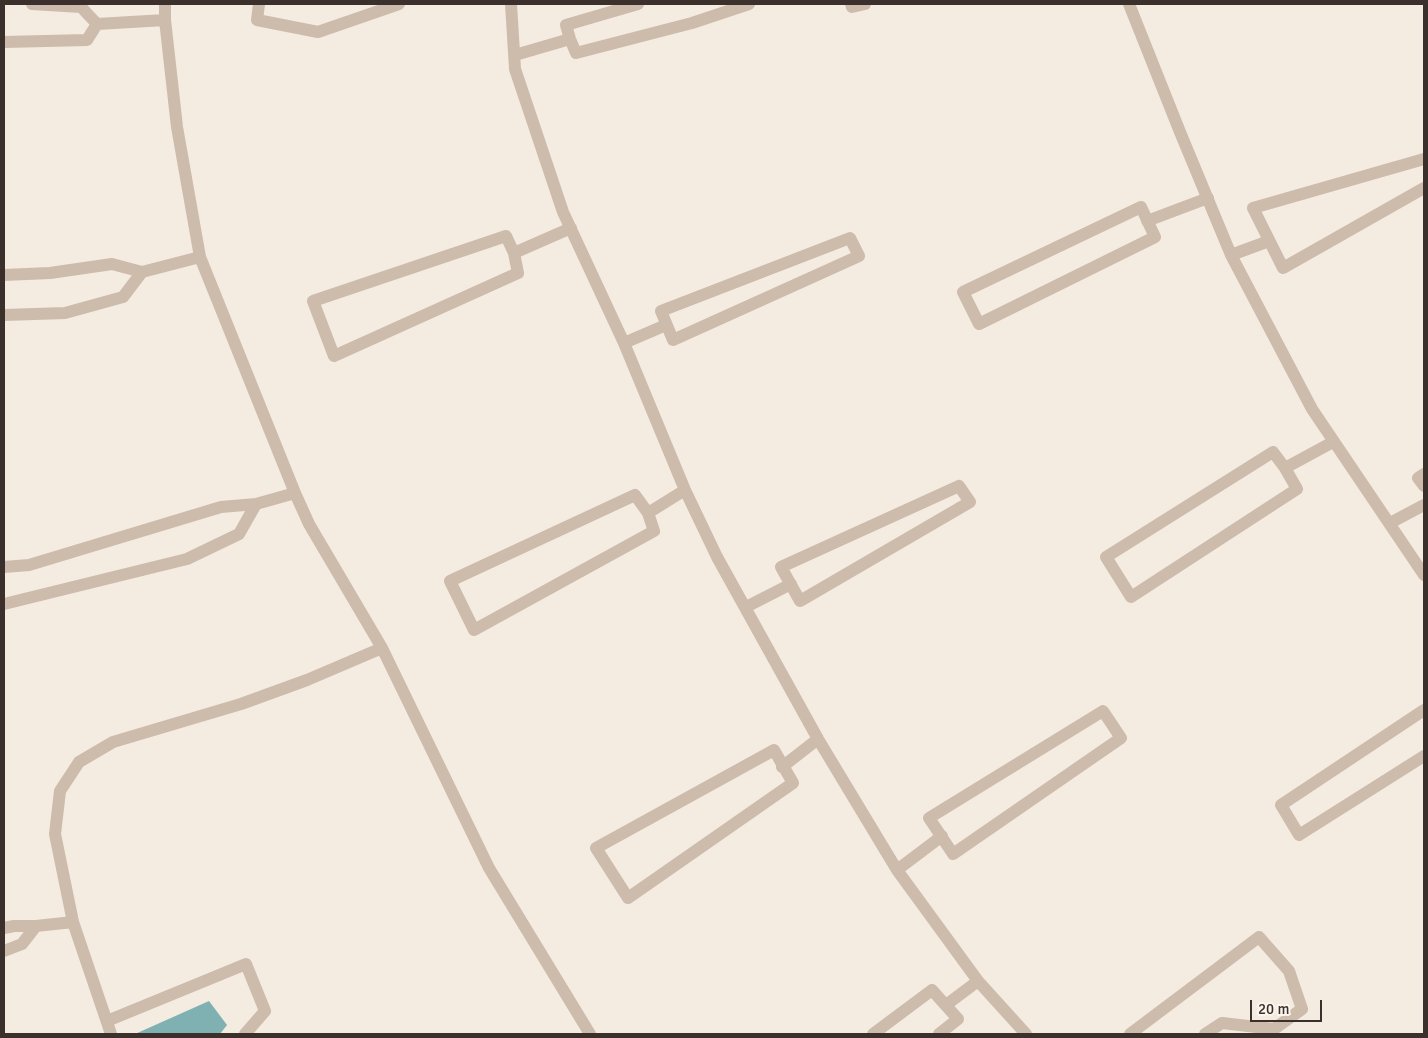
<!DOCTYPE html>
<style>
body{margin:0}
#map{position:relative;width:1428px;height:1038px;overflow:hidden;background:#f4ebe1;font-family:Signika,sans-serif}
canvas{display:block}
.frame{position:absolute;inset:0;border:5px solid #3b302b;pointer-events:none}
.scale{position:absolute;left:1250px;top:1000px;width:72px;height:22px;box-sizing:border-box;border:2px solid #3b302b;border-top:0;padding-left:6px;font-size:15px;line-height:18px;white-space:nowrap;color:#3b302b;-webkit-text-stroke:4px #fbf5ee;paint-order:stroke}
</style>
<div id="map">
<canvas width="1428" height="1038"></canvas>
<div class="frame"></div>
<div class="scale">20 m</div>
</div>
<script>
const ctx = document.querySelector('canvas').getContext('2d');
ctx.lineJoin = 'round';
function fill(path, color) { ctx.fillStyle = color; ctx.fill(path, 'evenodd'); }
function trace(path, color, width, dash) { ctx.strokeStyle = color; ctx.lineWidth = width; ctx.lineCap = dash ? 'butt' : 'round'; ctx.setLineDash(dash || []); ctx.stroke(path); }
fill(new Path2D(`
 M 209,1001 L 227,1025 L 220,1034 L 135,1034 Z`), '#7fb0b2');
trace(new Path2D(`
 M 32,4 L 81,7 L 97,24 L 165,20
 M 165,4 L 165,20 L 177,127 L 200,257 L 295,493 L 309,524 L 382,648 L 489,868 L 590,1034
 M 259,4 L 257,20 L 318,32 L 399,4
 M 511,4 L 515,69 L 563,212 L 624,343 L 685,490 L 717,557 L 818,739 L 897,870 L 978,981 L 1026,1034
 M 638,4 L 566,25 L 570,39 L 576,53 L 692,23 L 749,4
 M 851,4 L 852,7 L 865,4
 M 1129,4 L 1180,132 L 1231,255 L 1312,409 L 1424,575
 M 4,42 L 87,40 L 97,24
 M 515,55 L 570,39
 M 1424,159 L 1253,208 L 1283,268 L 1424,188
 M 1141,207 L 1155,237 L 979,324 L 963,292 Z
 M 1147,221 L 1208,198
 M 506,236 L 514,253 L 518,273 L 334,356 L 313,301 Z
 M 850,238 L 859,256 L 673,340 L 661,311 Z
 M 514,253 L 571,228
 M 1231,255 L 1269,241
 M 4,275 L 50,273 L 112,264 L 142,272 L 200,257
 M 4,315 L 65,313 L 123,297 L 142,272
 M 624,343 L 666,325
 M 1273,452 L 1285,468 L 1297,489 L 1131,597 L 1106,557 Z
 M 1285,468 L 1333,442
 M 1424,474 L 1418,478 L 1424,486
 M 959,486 L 970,502 L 800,601 L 781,567 Z
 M 635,495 L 648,513 L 654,531 L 474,630 L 450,581 Z
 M 648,513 L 685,490
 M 1390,523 L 1424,505
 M 4,567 L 29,565 L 221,507 L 256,504 L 295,493
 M 4,604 L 187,559 L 239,534 L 256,504
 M 746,607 L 791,584
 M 1424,710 L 1281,805 L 1299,835 L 1424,756
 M 1103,711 L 1121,738 L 953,854 L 929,818 Z
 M 774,750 L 793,783 L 628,898 L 596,848 Z
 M 782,767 L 818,739
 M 897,870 L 942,836
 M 4,928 L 14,926 L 36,926 L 73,922
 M 4,951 L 22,944 L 36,926
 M 946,1005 L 978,981
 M 107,1021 L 246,964 L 265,1011 L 245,1034
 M 111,1034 L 73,922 L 55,834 L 60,791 L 79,762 L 113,742 L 241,704 L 307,680 L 382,648
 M 873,1034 L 932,990 L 958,1019 L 939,1034
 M 1130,1034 L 1259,937 L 1289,971 L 1302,1009 L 1274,1029 L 1222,1023 L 1205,1034`), '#cdbbac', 12);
</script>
